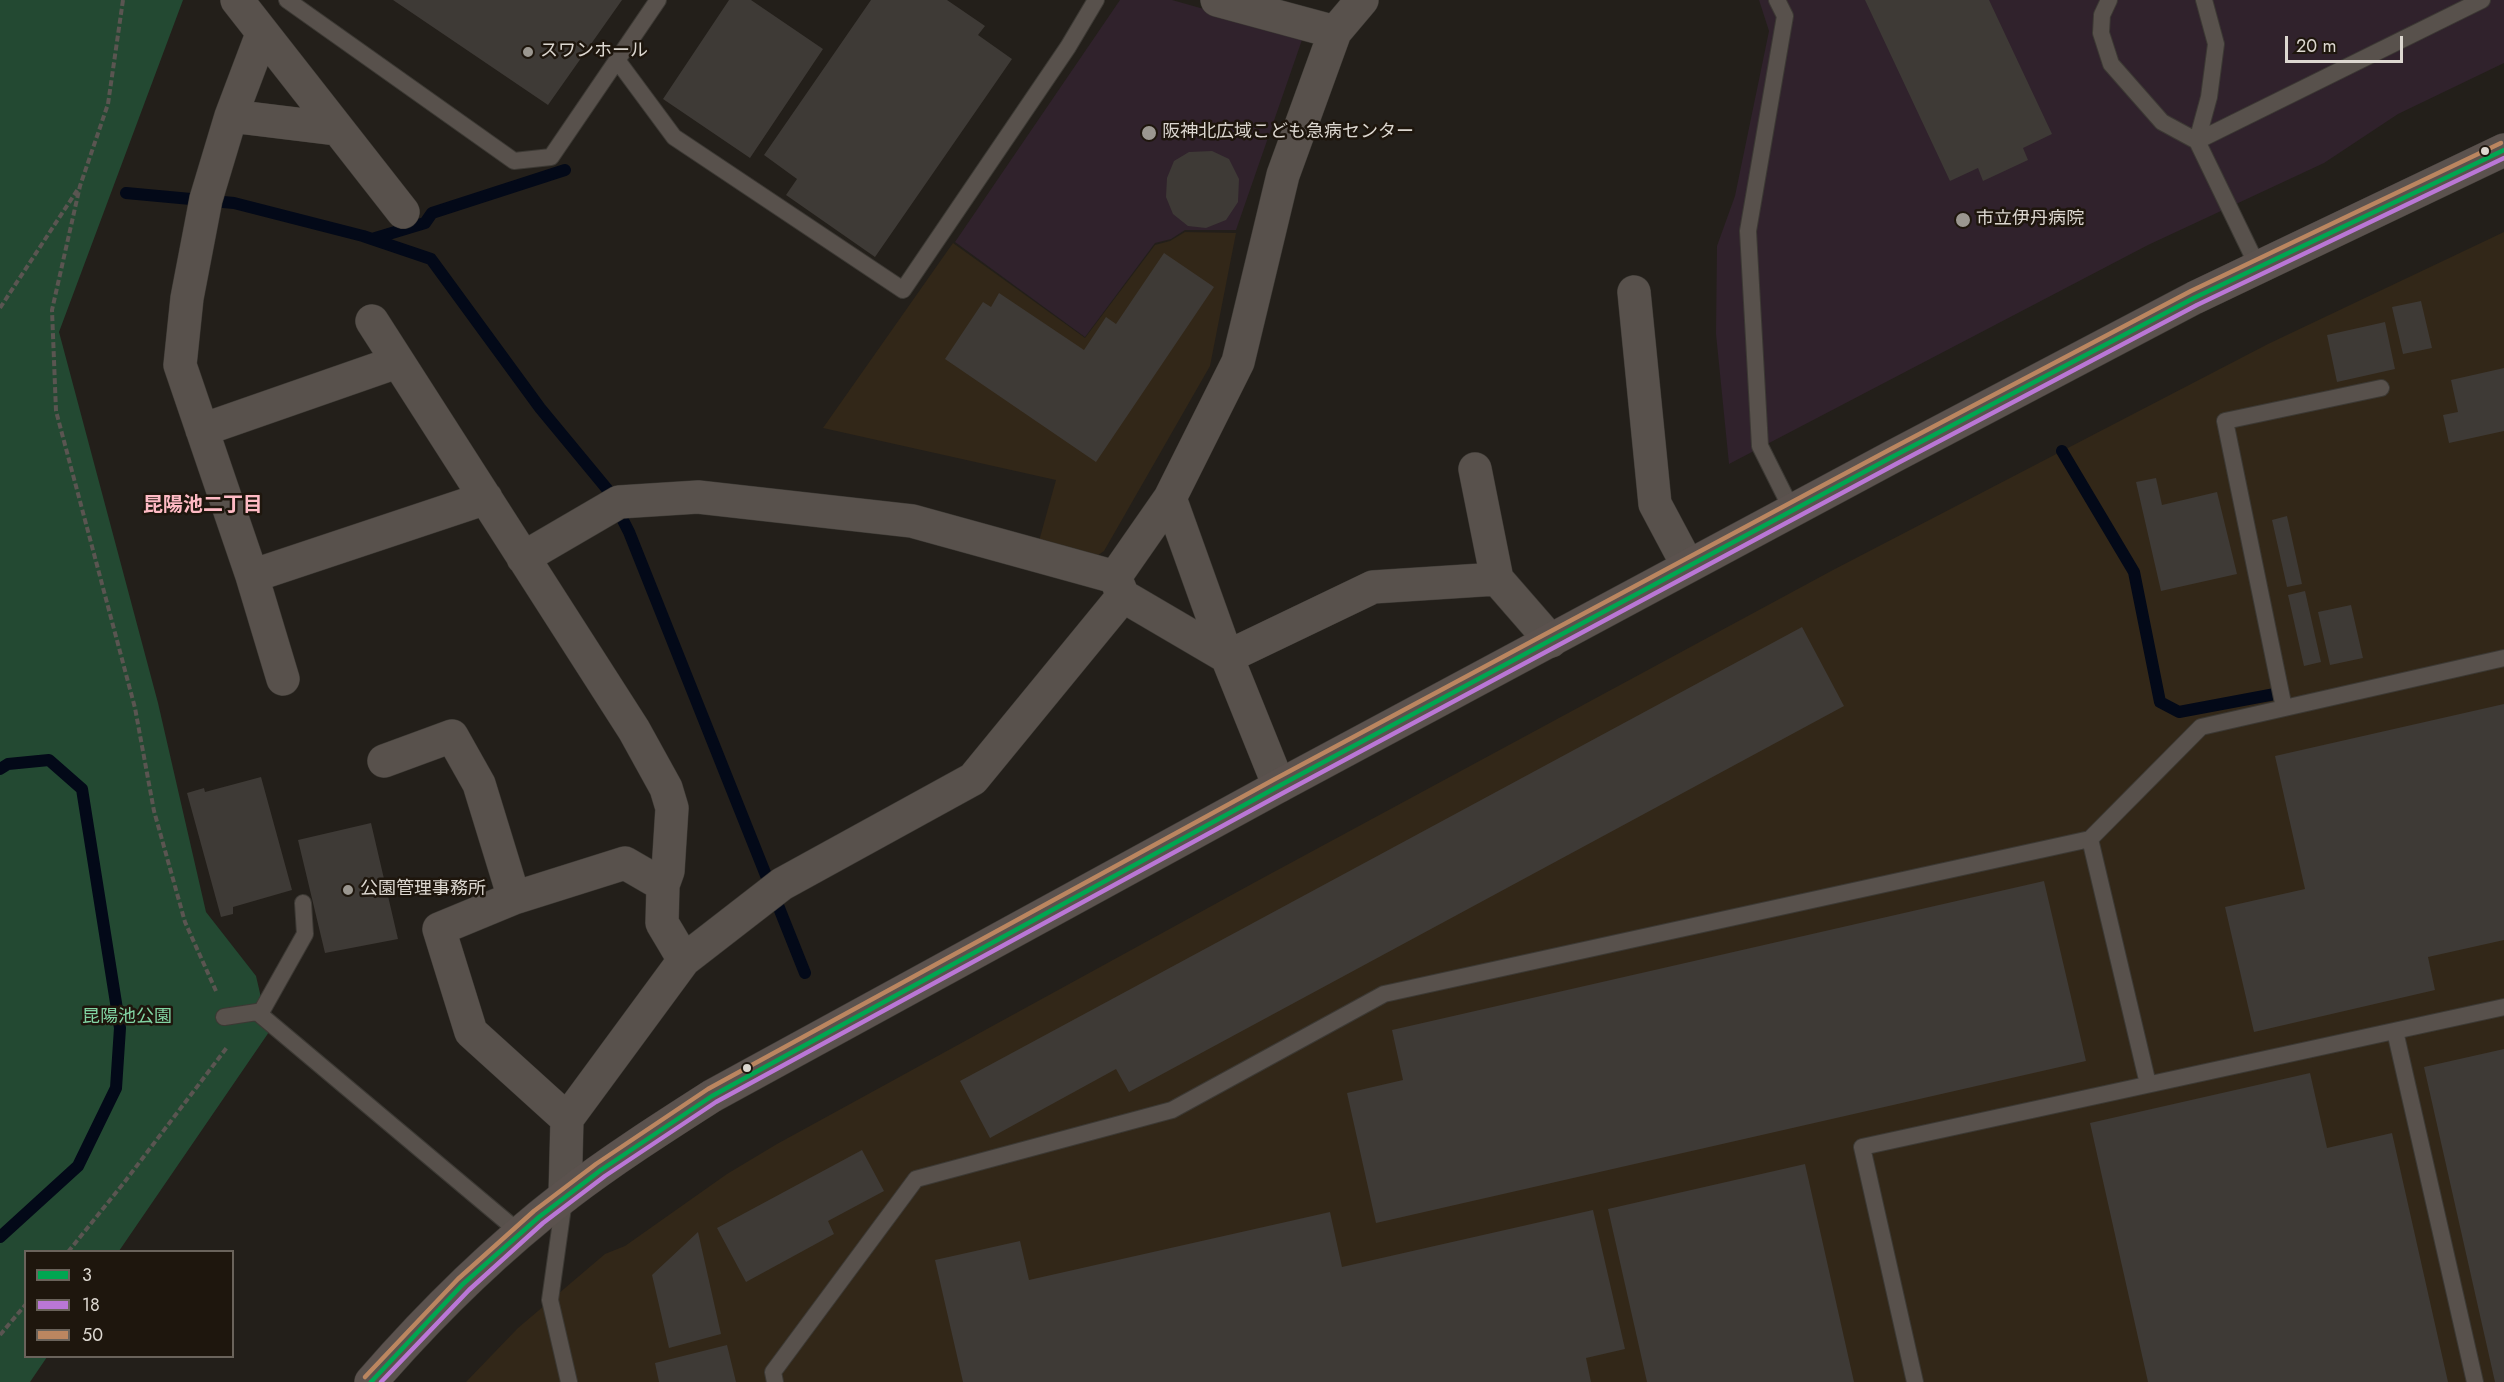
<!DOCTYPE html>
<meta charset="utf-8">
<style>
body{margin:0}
#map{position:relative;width:2504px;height:1382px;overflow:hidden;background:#231f1a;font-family:Jost,sans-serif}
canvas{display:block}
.legend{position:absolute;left:24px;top:1250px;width:210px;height:108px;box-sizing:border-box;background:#1e160d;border:2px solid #6a635b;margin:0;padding:8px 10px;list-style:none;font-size:18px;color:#dcd7d0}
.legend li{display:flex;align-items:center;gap:12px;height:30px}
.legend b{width:30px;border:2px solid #6a635b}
.scale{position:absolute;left:2285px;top:36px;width:118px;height:27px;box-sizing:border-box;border:3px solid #dcd7d0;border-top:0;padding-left:8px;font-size:18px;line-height:21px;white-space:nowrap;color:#dcd7d0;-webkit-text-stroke:4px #1e160d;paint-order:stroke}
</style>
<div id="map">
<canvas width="2504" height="1382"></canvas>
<ul class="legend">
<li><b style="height:8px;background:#00a651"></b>3</li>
<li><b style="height:8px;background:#ba77d6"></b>18</li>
<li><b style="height:8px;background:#bb8660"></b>50</li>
</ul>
<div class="scale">20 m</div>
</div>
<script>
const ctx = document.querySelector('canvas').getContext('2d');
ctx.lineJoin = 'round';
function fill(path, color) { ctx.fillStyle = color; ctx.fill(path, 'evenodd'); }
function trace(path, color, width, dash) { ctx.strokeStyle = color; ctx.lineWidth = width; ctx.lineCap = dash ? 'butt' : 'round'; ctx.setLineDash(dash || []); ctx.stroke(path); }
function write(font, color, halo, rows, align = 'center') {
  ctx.font = font + ' Jost,"Noto Sans JP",sans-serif'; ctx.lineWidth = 5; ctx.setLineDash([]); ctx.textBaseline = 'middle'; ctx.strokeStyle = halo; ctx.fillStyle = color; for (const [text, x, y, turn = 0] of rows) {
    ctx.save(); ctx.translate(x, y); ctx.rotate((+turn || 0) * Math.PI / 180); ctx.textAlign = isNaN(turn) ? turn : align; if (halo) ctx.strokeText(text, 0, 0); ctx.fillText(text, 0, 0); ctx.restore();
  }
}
fill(new Path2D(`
 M 1185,232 L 1236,233 L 1210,366 L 1104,551 L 1094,558 L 1039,541 L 1056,480 L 823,428 L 953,243 L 1085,338 L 1155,245 L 1170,241 Z
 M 2504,232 L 2504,1382 L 466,1382 L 518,1328 L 605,1254 L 625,1246 L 727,1174 L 777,1144 L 1259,880 L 1833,570 L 2268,344 Z`), '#322718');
fill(new Path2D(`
 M 1120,0 L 1172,0 L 1303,37 L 1236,230 L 1185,230 L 1171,239 L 1155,243 L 1085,337 L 955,242 Z
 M 1759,0 L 2504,0 L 2504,63 L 2398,114 L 2324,163 L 2148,245 L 1729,464 L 1716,334 L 1717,246 L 1735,196 L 1769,31 Z`), '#30222c');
fill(new Path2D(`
 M 0,0 L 183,0 L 59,332 L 158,703 L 206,912 L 256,976 L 269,1032 L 119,1251 L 26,1252 L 26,1356 L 47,1357 L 30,1382 L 0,1382 Z`), '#234932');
trace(new Path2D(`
 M 126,193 L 234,203 L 363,236 L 431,259 L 540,408 L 607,489 L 629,532 L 805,973
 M 372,239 L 425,223 L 432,213 L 565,170
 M 2062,451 L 2134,572 L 2160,702 L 2179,712 L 2275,694
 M 0,769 L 8,764 L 49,760 L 82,789 L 120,1028 L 116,1088 L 78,1166 L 0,1237`), '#030918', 12);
fill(new Path2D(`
 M 393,0 L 622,0 L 548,105 Z
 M 729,0 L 751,0 L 823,49 L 750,158 L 663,99 Z
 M 871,0 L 947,0 L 985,26 L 978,35 L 1012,59 L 875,257 L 786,195 L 797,179 L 764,155 Z
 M 1865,0 L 1989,0 L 2052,134 L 2023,148 L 2028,160 L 1983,181 L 1978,168 L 1950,181 Z
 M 1212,151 L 1229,159 L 1239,179 L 1238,202 L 1226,220 L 1206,228 L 1188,226 L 1173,214 L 1166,197 L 1167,178 L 1174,161 L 1189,152 Z
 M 1164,253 L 1214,287 L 1096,462 L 945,359 L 983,302 L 991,307 L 999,293 L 1084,350 L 1106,317 L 1116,324 Z
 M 2421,301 L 2432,348 L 2403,354 L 2392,307 Z
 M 2385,322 L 2395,369 L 2337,382 L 2327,335 Z
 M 2504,368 L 2504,431 L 2449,443 L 2443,415 L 2458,412 L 2451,380 Z
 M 2156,478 L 2162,505 L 2217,492 L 2237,574 L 2161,591 L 2136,482 Z
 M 2287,516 L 2302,584 L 2287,587 L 2272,520 Z
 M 2305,591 L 2321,662 L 2304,666 L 2288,595 Z
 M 2351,605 L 2363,658 L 2330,665 L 2318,612 Z
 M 1802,627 L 1844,706 L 1129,1092 L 1116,1069 L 990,1138 L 960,1081 Z
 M 2504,704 L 2504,940 L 2428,957 L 2435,990 L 2254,1032 L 2225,907 L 2305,889 L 2275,756 Z
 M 261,777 L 292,890 L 233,907 L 233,914 L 221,917 L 187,793 L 204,788 L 205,792 Z
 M 371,823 L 398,939 L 325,953 L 298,840 Z
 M 2044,881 L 2086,1061 L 1376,1223 L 1347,1093 L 1403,1080 L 1392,1030 Z
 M 2504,1049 L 2504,1382 L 2495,1382 L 2424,1067 Z
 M 2310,1073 L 2327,1148 L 2392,1133 L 2448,1382 L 2148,1382 L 2090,1123 Z
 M 862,1150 L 884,1191 L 828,1221 L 834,1234 L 746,1282 L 717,1228 Z
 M 1805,1164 L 1854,1382 L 1647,1382 L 1608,1209 Z
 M 1593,1210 L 1625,1349 L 1586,1358 L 1591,1382 L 963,1382 L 935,1260 L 1020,1241 L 1029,1280 L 1330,1212 L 1342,1267 Z
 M 698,1232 L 721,1334 L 669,1348 L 652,1275 Z
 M 727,1345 L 736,1382 L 659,1382 L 655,1363 Z`), '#3e3a36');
const lane = new Path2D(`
 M 287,0 L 514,161 L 551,157 L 658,0
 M 1777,0 L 1785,16 L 1748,231 L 1760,446 L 1792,510
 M 2109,0 L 2102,15 L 2101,33 L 2111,64 L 2162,122 L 2197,141 L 2258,267
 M 617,60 L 674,137 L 903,290 L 1068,47 L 1096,0
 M 2197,141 L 2482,0
 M 2197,141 L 2209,97 L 2216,44 L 2204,0
 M 2284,708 L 2225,421 L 2381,388
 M 2090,839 L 2148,1084
 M 260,1014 L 305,934 L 303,903
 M 224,1017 L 257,1012 L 520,1233
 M 2395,1031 L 2475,1382
 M 564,1200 L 550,1300 L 569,1382
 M 775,1382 L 773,1372 L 916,1179 L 1172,1110 L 1384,994 L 2090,839 L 2201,727 L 2504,658
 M 1915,1382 L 1862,1147 L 2504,1007`);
const street = new Path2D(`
 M 237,0 L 403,212
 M 1217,0 L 1335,32
 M 262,34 L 231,116 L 206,199 L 187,298 L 180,365 L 252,576 L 283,679
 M 231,116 L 337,129
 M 1634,292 L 1655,504 L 1688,566
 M 372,321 L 634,730 L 666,788 L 672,808 L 668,871 L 663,885 L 662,923 L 684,960
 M 202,430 L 397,362
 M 1475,469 L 1497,579
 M 1170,498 L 1227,657 L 1279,786
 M 523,558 L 619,502 L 698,497 L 912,521 L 1115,577
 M 252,576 L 486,498
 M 1227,657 L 1123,596 L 1115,577 L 1170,498 L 1238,362 L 1283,175 L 1335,32 L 1362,0
 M 1227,657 L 1373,587 L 1497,579 L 1551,641
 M 384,761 L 452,736 L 479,784 L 514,898
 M 567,1119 L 471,1032 L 439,929 L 514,898 L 625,863 L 663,885
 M 565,1196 L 567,1119 L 684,960 L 782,884 L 973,779 L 1123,596`);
const secondary = new Path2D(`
 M 371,1382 C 430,1314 494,1251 565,1196 C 612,1160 662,1128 712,1096 L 1279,786 L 1892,457 L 2194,298 L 2504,150`);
trace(lane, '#3c3934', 18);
trace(street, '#3c3934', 34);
trace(secondary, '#3c3934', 34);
trace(new Path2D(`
 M 123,0 L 108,104 L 80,186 L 52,310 L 56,411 L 135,708 L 154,811 L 185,922 L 216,991
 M 0,308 L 78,189
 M 68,1252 L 123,1184 L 228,1046
 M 0,1335 L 26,1304`), '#5a5551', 4, [6, 3]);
trace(lane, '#58514c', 16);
trace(street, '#58514c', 33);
trace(secondary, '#5b524e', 33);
trace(new Path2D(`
 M 371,1382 L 463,1284 L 539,1217 L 601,1170 L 712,1096 L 1279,786 L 1892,457 L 2194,298 L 2504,150`), '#00a651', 4.5);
trace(new Path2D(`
 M 381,1382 L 469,1290 L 543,1223 L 605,1176 L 716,1102 L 1283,793 L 1896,464 L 2197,305 L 2504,158`), '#ba77d6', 4.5);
trace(new Path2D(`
 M 365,1377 L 458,1279 L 534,1211 L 596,1164 L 708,1089 L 1275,779 L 1889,450 L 2191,291 L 2501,143`), '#bb8660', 4.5);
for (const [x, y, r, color] of [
 [528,52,6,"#9b9790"],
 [1149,133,8,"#9b9790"],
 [2485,151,5,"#dcd7d0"],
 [1963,220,8,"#9b9790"],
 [348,890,6,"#9b9790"],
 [747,1068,5,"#dcd7d0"]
]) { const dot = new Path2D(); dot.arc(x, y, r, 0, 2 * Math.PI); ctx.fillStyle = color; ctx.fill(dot); trace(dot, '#1e160d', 2); }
write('18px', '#dcd7d0', '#1e160d', [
 ["スワンホール",540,52],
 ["阪神北広域こども急病センター",1162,133],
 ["市立伊丹病院",1976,220],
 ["公園管理事務所",360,890]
], 'left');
write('18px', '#82d4a3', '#1e160d', [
 ["昆陽池公園",127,1018]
]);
write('bold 20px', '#febac4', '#1e160d', [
 ["昆陽池二丁目",203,506]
]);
</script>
